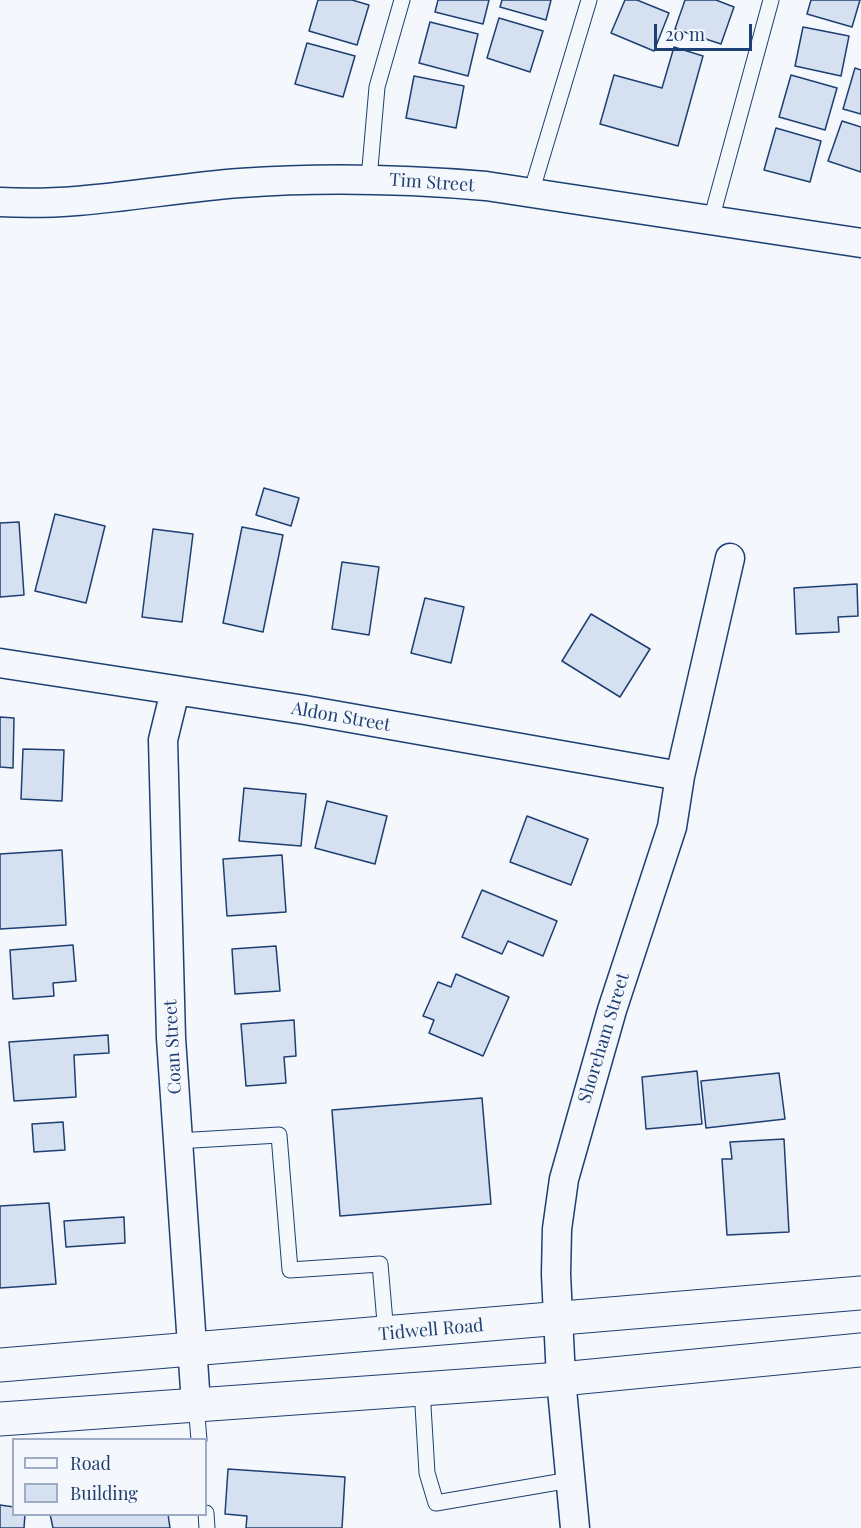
<!DOCTYPE html>
<style>
body{margin:0}
#map{position:relative;width:861px;height:1528px;overflow:hidden;background:#f4f7fb;font-family:"Playfair Display",serif}
canvas{display:block}
.legend{position:absolute;left:12px;top:1438px;width:195px;height:78px;box-sizing:border-box;background:#f4f7fb;border:2px solid #9eadc5;margin:0;padding:8px 10px;list-style:none;font-size:18px;color:#1d3f73}
.legend li{display:flex;align-items:center;gap:12px;height:30px}
.legend b{width:30px;border:2px solid #9eadc5}
.scale{position:absolute;left:654px;top:24px;width:98px;height:27px;box-sizing:border-box;border:3px solid #1d3f73;border-top:0;padding-left:8px;font-size:18px;line-height:21px;white-space:nowrap;color:#1d3f73;-webkit-text-stroke:4px #f4f7fb;paint-order:stroke}
</style>
<div id="map">
<canvas width="861" height="1528"></canvas>
<ul class="legend">
<li><b style="height:8px;background:#f4f7fb"></b>Road</li>
<li><b style="height:16px;background:#d5e0f0"></b>Building</li>
</ul>
<div class="scale">20 m</div>
</div>
<script>
const ctx = document.querySelector('canvas').getContext('2d');
ctx.lineJoin = 'round';
function fill(path, color) { ctx.fillStyle = color; ctx.fill(path, 'evenodd'); }
function trace(path, color, width, dash) { ctx.strokeStyle = color; ctx.lineWidth = width; ctx.lineCap = dash ? 'butt' : 'round'; ctx.setLineDash(dash || []); ctx.stroke(path); }
function write(font, color, halo, rows, align = 'center') {
  ctx.font = font + ' "Playfair Display",serif'; ctx.lineWidth = 4.5; ctx.setLineDash([]); ctx.textBaseline = 'middle'; ctx.strokeStyle = halo; ctx.fillStyle = color; for (const [text, x, y, turn = 0] of rows) {
    ctx.save(); ctx.translate(x, y); ctx.rotate((+turn || 0) * Math.PI / 180); ctx.textAlign = isNaN(turn) ? turn : align; if (halo) ctx.strokeText(text, 0, 0); ctx.fillText(text, 0, 0); ctx.restore();
  }
}
const building = new Path2D(`
 M 318,0 L 352,0 L 369,5 L 357,45 L 309,31 Z
 M 438,0 L 489,0 L 483,24 L 435,12 Z
 M 502,0 L 551,0 L 546,20 L 500,7 Z
 M 625,0 L 637,0 L 669,13 L 654,51 L 611,33 Z
 M 685,0 L 716,0 L 734,7 L 721,44 L 675,29 Z
 M 811,0 L 860,0 L 852,27 L 807,14 Z
 M 499,18 L 543,31 L 530,72 L 487,58 Z
 M 430,22 L 478,34 L 468,76 L 419,63 Z
 M 803,27 L 849,36 L 841,76 L 795,66 Z
 M 307,43 L 355,56 L 343,97 L 295,84 Z
 M 674,47 L 703,56 L 678,146 L 600,124 L 614,75 L 662,88 Z
 M 855,68 L 861,70 L 861,114 L 843,109 Z
 M 791,75 L 837,88 L 825,130 L 779,117 Z
 M 414,76 L 464,86 L 456,128 L 406,118 Z
 M 842,121 L 861,127 L 861,172 L 828,161 Z
 M 776,128 L 821,141 L 810,182 L 764,170 Z
 M 264,488 L 299,498 L 291,526 L 256,515 Z
 M 55,514 L 105,526 L 86,603 L 35,591 Z
 M 19,522 L 24,595 L 0,597 L 0,523 Z
 M 242,527 L 283,535 L 263,632 L 223,623 Z
 M 153,529 L 193,534 L 182,622 L 142,617 Z
 M 342,562 L 379,567 L 369,635 L 332,629 Z
 M 857,584 L 858,616 L 838,617 L 839,632 L 796,634 L 794,588 Z
 M 425,598 L 464,607 L 451,663 L 411,653 Z
 M 591,614 L 650,649 L 620,697 L 562,661 Z
 M 0,717 L 14,718 L 13,768 L 0,767 Z
 M 23,749 L 64,750 L 62,801 L 21,799 Z
 M 244,788 L 306,794 L 301,846 L 239,841 Z
 M 327,801 L 387,816 L 375,864 L 315,848 Z
 M 527,816 L 588,839 L 571,885 L 510,862 Z
 M 62,850 L 66,925 L 0,929 L 0,854 Z
 M 282,855 L 286,912 L 227,916 L 223,859 Z
 M 482,890 L 557,921 L 543,956 L 508,941 L 502,954 L 462,937 Z
 M 73,945 L 76,981 L 53,983 L 54,996 L 13,999 L 10,950 Z
 M 276,946 L 280,991 L 235,994 L 232,949 Z
 M 456,974 L 509,997 L 483,1056 L 429,1033 L 434,1020 L 423,1016 L 438,982 L 451,987 Z
 M 294,1020 L 296,1056 L 284,1057 L 286,1083 L 246,1086 L 241,1024 Z
 M 108,1035 L 109,1053 L 74,1055 L 76,1097 L 14,1101 L 9,1042 Z
 M 697,1071 L 702,1124 L 646,1129 L 642,1077 Z
 M 779,1073 L 785,1119 L 706,1128 L 701,1081 Z
 M 482,1098 L 491,1204 L 340,1216 L 332,1110 Z
 M 63,1122 L 65,1150 L 34,1152 L 32,1124 Z
 M 784,1139 L 789,1232 L 727,1235 L 722,1159 L 732,1159 L 730,1142 Z
 M 49,1203 L 56,1284 L 0,1288 L 0,1206 Z
 M 124,1217 L 125,1243 L 66,1247 L 64,1221 Z
 M 228,1469 L 345,1477 L 342,1528 L 246,1528 L 247,1516 L 225,1514 Z
 M 0,1505 L 14,1507 L 14,1514 L 25,1514 L 24,1528 L 0,1528 Z
 M 50,1514 L 168,1514 L 170,1528 L 53,1528 Z`);
fill(building, '#d5e0f0');
trace(building, '#1d3f73', 1.5);
const service = new Path2D(`
 M 369,179 L 377,87 L 402,0
 M 531,193 L 589,0
 M 711,220 L 771,0
 M 177,1141 L 279,1135 L 290,1270 L 380,1264 L 386,1334
 M 422,1389 L 427,1473 L 436,1503 L 570,1480
 M 196,1404 L 199,1440
 M 206,1513 L 207,1528`);
const minor = new Path2D(`
 M 0,202 C 81,207 160,189 240,183 C 323,177 404,179 486,186 L 861,243
 M 0,663 L 305,710 L 680,776
 M 175,691 L 163,740 L 171,1038 L 196,1404
 M 575,1528 L 561,1379 L 556,1274 L 557,1229 L 564,1179 L 612,1010 L 672,827 L 680,776 L 730,558`);
const secondary = new Path2D(`
 M 0,1365 L 861,1293
 M 0,1419 L 561,1379 L 861,1350`);
trace(service, '#1d3f73', 17);
trace(minor, '#1d3f73', 31);
trace(secondary, '#1d3f73', 35);
trace(service, '#f4f7fb', 15);
trace(minor, '#f4f7fb', 28);
trace(secondary, '#f4f7fb', 33);
write('18px', '#1d3f73', '#f4f7fb', [
 ["Tim Street",432,183,4],
 ["Aldon Street",341,717,10],
 ["Shoreham Street",604,1038,-73],
 ["Coan Street",173,1047,-93],
 ["Tidwell Road",431,1330,-5]
]);
</script>
